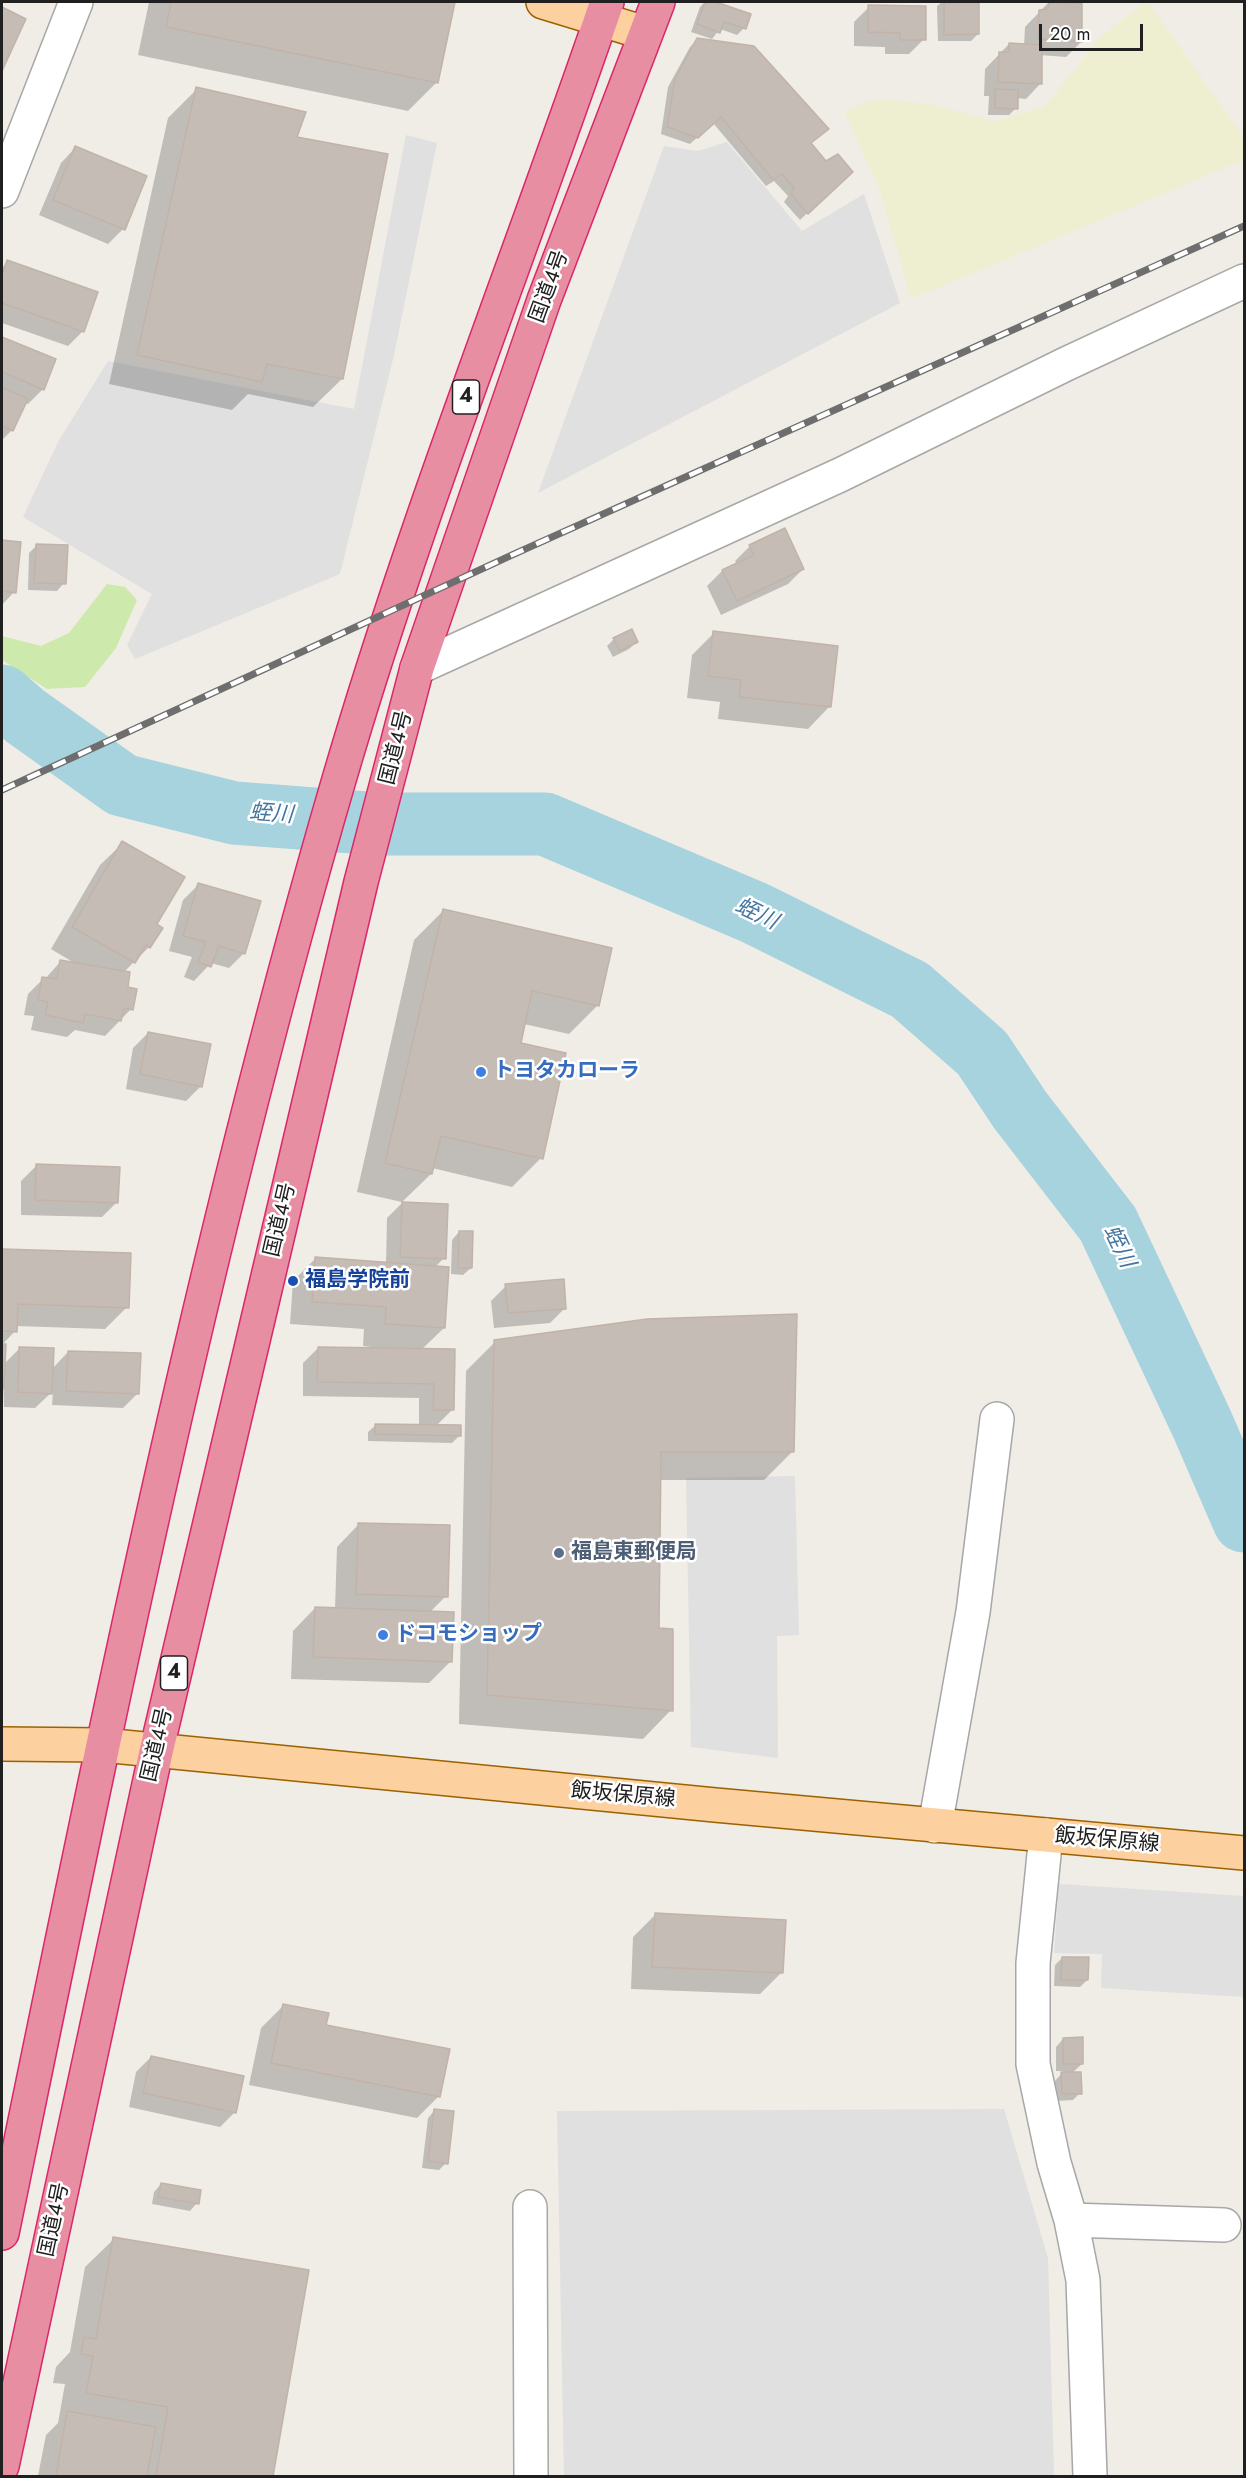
<!DOCTYPE html>
<meta charset="utf-8">
<style>
body{margin:0}
#map{position:relative;width:1246px;height:2478px;overflow:hidden;background:#f0ece6;font-family:Jost,sans-serif}
canvas{display:block}
.frame{position:absolute;inset:0;border:3px solid #202020;pointer-events:none}
.scale{position:absolute;left:1039px;top:24px;width:104px;height:27px;box-sizing:border-box;border:3px solid #202020;border-top:0;padding-left:8px;font-size:18px;line-height:21px;white-space:nowrap;color:#202020;-webkit-text-stroke:4px #fff;paint-order:stroke}
</style>
<div id="map">
<canvas width="1246" height="2478"></canvas>
<div class="frame"></div>
<div class="scale">20 m</div>
</div>
<script>
const ctx = document.querySelector('canvas').getContext('2d');
ctx.lineJoin = 'round';
function fill(path, color) { ctx.fillStyle = color; ctx.fill(path, 'evenodd'); }
function trace(path, color, width, dash) { ctx.strokeStyle = color; ctx.lineWidth = width; ctx.lineCap = dash ? 'butt' : 'round'; ctx.setLineDash(dash || []); ctx.stroke(path); }
function write(font, color, halo, rows, align = 'center') {
  ctx.font = font + ' Jost,"Noto Sans JP",sans-serif'; ctx.lineWidth = 5; ctx.setLineDash([]); ctx.textBaseline = 'middle'; ctx.strokeStyle = halo; ctx.fillStyle = color; for (const [text, x, y, turn = 0] of rows) {
    ctx.save(); ctx.translate(x, y); ctx.rotate((+turn || 0) * Math.PI / 180); ctx.textAlign = isNaN(turn) ? turn : align; if (halo) ctx.strokeText(text, 0, 0); ctx.fillText(text, 0, 0); ctx.restore();
  }
}
fill(new Path2D(`
 M 1144,2 L 1148,2 L 1244,138 L 1244,160 L 911,299 L 879,188 L 844,111 L 875,99 L 928,104 L 995,121 L 1045,106 L 1101,37 Z`), '#eeefd1');
fill(new Path2D(`
 M 107,584 L 125,587 L 137,600 L 116,648 L 85,687 L 47,689 L 2,660 L 2,636 L 41,646 L 69,633 Z`), '#cdeaac');
fill(new Path2D(`
 M 406,135 L 437,143 L 394,355 L 340,574 L 135,659 L 127,645 L 152,594 L 23,517 L 58,442 L 108,361 L 354,409 Z
 M 727,142 L 802,231 L 864,194 L 900,303 L 538,493 L 664,146 L 698,151 Z
 M 795,1476 L 799,1635 L 777,1636 L 778,1758 L 691,1747 L 686,1478 Z
 M 1059,1884 L 1244,1896 L 1244,1997 L 1101,1988 L 1102,1954 L 1054,1953 Z
 M 1004,2109 L 1048,2258 L 1054,2476 L 564,2476 L 557,2111 Z`), '#e0e0e0');
fill(new Path2D(`
 M 149,2 L 453,2 L 436,83 L 408,111 L 138,55 Z
 M 705,2 L 712,2 L 749,15 L 744,28 L 737,35 L 720,29 L 712,39 L 691,32 L 700,7 Z
 M 942,2 L 977,2 L 978,34 L 971,41 L 938,41 L 937,6 Z
 M 1049,2 L 1081,42 L 1066,57 L 1040,55 L 1040,84 L 1026,99 L 1016,98 L 1016,108 L 1009,115 L 988,115 L 989,96 L 984,96 L 985,69 L 1009,44 L 1024,46 L 1025,27 Z
 M 869,7 L 924,39 L 909,54 L 885,54 L 885,47 L 854,46 L 854,22 Z
 M 2,9 L 24,19 L 2,67 Z
 M 697,40 L 810,144 L 826,163 L 851,171 L 800,220 L 784,202 L 788,196 L 774,181 L 766,186 L 713,123 L 690,144 L 661,134 L 668,87 L 690,47 Z
 M 197,89 L 295,138 L 342,379 L 313,407 L 248,394 L 232,410 L 109,384 L 168,118 Z
 M 75,148 L 123,229 L 108,244 L 39,215 L 61,163 Z
 M 7,262 L 83,331 L 68,346 L 2,323 L 2,268 Z
 M 2,338 L 54,360 L 43,389 L 28,404 L 24,402 L 12,430 L 2,440 Z
 M 2,542 L 19,543 L 14,592 L 2,605 Z
 M 36,546 L 64,583 L 57,591 L 28,590 L 29,553 Z
 M 750,546 L 803,569 L 788,584 L 721,615 L 707,586 L 722,571 L 737,564 L 735,561 Z
 M 714,633 L 830,706 L 808,729 L 718,719 L 720,702 L 687,698 L 692,655 Z
 M 614,639 L 636,642 L 629,649 L 613,657 L 607,646 Z
 M 123,843 L 155,925 L 149,947 L 123,973 L 131,1009 L 105,1036 L 75,1030 L 67,1037 L 31,1030 L 34,1016 L 24,1015 L 28,994 L 43,979 L 45,979 L 61,961 L 76,964 L 51,949 L 100,865 Z
 M 198,885 L 244,953 L 229,968 L 211,963 L 194,981 L 184,977 L 192,957 L 169,951 L 183,900 Z
 M 443,911 L 597,1006 L 569,1034 L 524,1024 L 519,1044 L 541,1158 L 512,1187 L 432,1168 L 431,1174 L 402,1202 L 357,1192 L 414,940 Z
 M 148,1033 L 201,1086 L 186,1101 L 126,1089 L 133,1048 Z
 M 36,1166 L 117,1202 L 102,1217 L 21,1215 L 21,1181 Z
 M 402,1203 L 444,1258 L 435,1267 L 444,1328 L 421,1350 L 452,1410 L 436,1426 L 459,1436 L 452,1443 L 368,1441 L 368,1432 L 376,1425 L 419,1426 L 419,1398 L 303,1396 L 303,1363 L 318,1348 L 371,1349 L 371,1347 L 363,1346 L 364,1329 L 290,1324 L 293,1281 L 315,1259 L 386,1264 L 387,1218 Z
 M 459,1232 L 471,1268 L 463,1275 L 451,1274 L 452,1240 Z
 M 2,1250 L 129,1255 L 127,1307 L 105,1329 L 16,1326 L 15,1331 L 2,1345 Z
 M 506,1286 L 565,1308 L 550,1323 L 494,1328 L 491,1301 Z
 M 495,1342 L 793,1451 L 764,1480 L 659,1480 L 658,1629 L 671,1710 L 643,1739 L 459,1724 L 466,1371 Z
 M 2,1345 L 4,1345 L 3,1365 L 20,1348 L 51,1370 L 68,1352 L 138,1393 L 123,1408 L 52,1405 L 53,1391 L 35,1408 L 4,1407 Z
 M 359,1524 L 446,1596 L 429,1613 L 451,1661 L 429,1683 L 291,1679 L 293,1631 L 315,1608 L 335,1609 L 337,1547 Z
 M 655,1915 L 782,1972 L 760,1994 L 631,1989 L 633,1937 Z
 M 1062,1958 L 1087,1980 L 1080,1987 L 1054,1986 L 1055,1965 Z
 M 283,2006 L 325,2026 L 439,2096 L 417,2118 L 249,2085 L 261,2028 Z
 M 1063,2039 L 1082,2064 L 1072,2073 L 1080,2093 L 1073,2100 L 1055,2101 L 1055,2081 L 1064,2071 L 1056,2071 L 1056,2047 Z
 M 151,2057 L 235,2112 L 220,2127 L 129,2107 L 136,2072 Z
 M 435,2110 L 446,2163 L 439,2170 L 422,2168 L 428,2118 Z
 M 161,2184 L 197,2203 L 190,2211 L 152,2204 L 154,2192 Z
 M 114,2239 L 307,2272 L 272,2476 L 38,2476 L 46,2435 L 58,2423 L 65,2384 L 53,2383 L 56,2367 L 70,2352 L 85,2267 Z`), '#0003');
trace(new Path2D(`
 M 2,696 L 25,716 L 122,785 L 234,813 L 380,824 L 545,824 L 755,913 L 910,990 L 982,1053 L 1020,1110 L 1108,1224 L 1202,1424 L 1244,1521`), '#a6d3de', 63);
const building = new Path2D(`
 M 171,2 L 455,2 L 438,83 L 166,27 Z
 M 705,2 L 716,2 L 751,14 L 746,29 L 724,22 L 720,33 L 697,24 Z
 M 944,2 L 979,2 L 979,34 L 944,35 Z
 M 1049,2 L 1082,3 L 1082,42 L 1038,39 L 1039,10 L 1048,9 Z
 M 868,5 L 926,6 L 926,40 L 900,40 L 900,33 L 868,32 Z
 M 2,7 L 26,19 L 2,71 Z
 M 697,38 L 754,46 L 829,129 L 811,143 L 826,161 L 838,154 L 853,172 L 808,214 L 791,194 L 794,188 L 782,174 L 773,180 L 721,117 L 698,138 L 667,127 L 675,79 Z
 M 1009,43 L 1042,45 L 1042,84 L 998,82 L 999,52 L 1009,52 Z
 M 196,87 L 306,112 L 297,137 L 388,154 L 343,379 L 267,364 L 262,382 L 137,355 Z
 M 995,89 L 1018,90 L 1018,109 L 995,108 Z
 M 75,146 L 147,176 L 125,230 L 53,200 Z
 M 7,260 L 98,292 L 84,332 L 2,303 L 2,276 Z
 M 2,337 L 56,359 L 44,390 L 2,372 Z
 M 2,387 L 28,399 L 13,431 L 2,426 Z
 M 785,528 L 804,569 L 737,601 L 722,570 L 754,555 L 749,545 Z
 M 2,540 L 21,542 L 16,593 L 2,591 Z
 M 36,544 L 68,545 L 66,584 L 34,583 Z
 M 632,629 L 638,642 L 620,651 L 613,638 Z
 M 713,631 L 838,646 L 831,707 L 739,697 L 741,680 L 708,676 Z
 M 122,841 L 185,877 L 157,924 L 163,928 L 150,948 L 146,945 L 135,963 L 72,927 Z
 M 198,883 L 261,901 L 245,954 L 219,946 L 211,967 L 198,962 L 206,942 L 183,936 Z
 M 443,909 L 612,948 L 599,1006 L 532,991 L 521,1043 L 566,1053 L 543,1159 L 441,1136 L 432,1174 L 385,1163 Z
 M 60,960 L 130,972 L 128,987 L 137,989 L 133,1010 L 124,1008 L 121,1021 L 85,1014 L 83,1023 L 45,1015 L 48,1002 L 38,1000 L 42,977 L 57,979 Z
 M 148,1032 L 211,1044 L 202,1087 L 140,1074 Z
 M 36,1164 L 120,1167 L 118,1203 L 35,1200 Z
 M 402,1202 L 448,1204 L 446,1259 L 400,1257 Z
 M 459,1231 L 473,1231 L 472,1268 L 458,1268 Z
 M 2,1249 L 131,1253 L 129,1308 L 18,1304 L 17,1332 L 2,1331 Z
 M 315,1257 L 449,1267 L 445,1328 L 385,1324 L 386,1307 L 312,1302 Z
 M 564,1279 L 566,1309 L 508,1313 L 505,1284 Z
 M 797,1314 L 794,1452 L 661,1452 L 659,1628 L 673,1629 L 673,1711 L 487,1695 L 494,1340 L 647,1319 Z
 M 2,1344 L 6,1344 L 4,1388 L 2,1388 Z
 M 19,1347 L 54,1348 L 52,1394 L 18,1392 Z
 M 318,1347 L 455,1349 L 454,1410 L 433,1410 L 434,1384 L 317,1382 Z
 M 68,1351 L 141,1353 L 139,1394 L 66,1391 Z
 M 375,1424 L 461,1425 L 461,1436 L 375,1434 Z
 M 358,1523 L 450,1525 L 448,1597 L 356,1594 Z
 M 315,1607 L 454,1612 L 452,1662 L 313,1657 Z
 M 655,1913 L 786,1920 L 783,1973 L 652,1967 Z
 M 1062,1957 L 1089,1957 L 1088,1980 L 1061,1980 Z
 M 283,2004 L 329,2013 L 326,2025 L 450,2049 L 440,2097 L 271,2063 Z
 M 1083,2037 L 1083,2064 L 1063,2064 L 1063,2038 Z
 M 151,2056 L 244,2076 L 236,2113 L 143,2093 Z
 M 1061,2072 L 1081,2072 L 1082,2094 L 1062,2094 Z
 M 434,2109 L 454,2111 L 448,2164 L 428,2161 Z
 M 161,2183 L 201,2190 L 199,2204 L 158,2197 Z
 M 113,2237 L 309,2270 L 273,2476 L 156,2476 L 168,2407 L 86,2393 L 93,2356 L 81,2354 L 84,2337 L 96,2339 Z
 M 67,2411 L 156,2427 L 147,2476 L 56,2476 Z`);
fill(building, '#c5bcb5');
trace(building, '#c2b3a8', 1.5);
const minor = new Path2D(`
 M 2,191 L 76,2
 M 417,668 L 840,475 L 1066,364 L 1244,281
 M 935,1826 L 973,1612 L 997,1419
 M 1046,1835 L 1033,1963 L 1033,2064 L 1054,2163 L 1071,2220 L 1083,2280 L 1090,2476
 M 530,2207 L 531,2476
 M 1071,2220 L 1224,2225`);
const major = new Path2D(`
 M 543,2 L 645,33
 M 2,1744 L 103,1745 L 715,1805 L 1244,1853`);
const highway = new Path2D(`
 M 2,2233 C 102,1747 199,1259 338,783 C 415,518 518,262 607,2
 M 2,2466 L 156,1752 L 361,882 L 417,668 L 544,300 L 658,2`);
trace(minor, '#a7a7a7', 36);
trace(major, '#9b6200', 36);
trace(highway, '#db266b', 36);
trace(minor, '#fff', 33);
trace(major, '#fcd09f', 33);
trace(highway, '#e78ea2', 33);
const rail = new Path2D(`
 M 2,790 L 512,555 L 1244,226`);
trace(rail, '#6e6e6e', 7);
trace(rail, '#fff', 4.5, [14]);
for (const [x, y, r, color] of [
 [481,1072,6,"#3f7fe0"],
 [293,1281,6,"#1a4fb4"],
 [559,1553,6,"#5c6f8a"],
 [383,1635,6,"#3f7fe0"]
]) { const dot = new Path2D(); dot.arc(x, y, r, 0, 2 * Math.PI); ctx.fillStyle = color; ctx.fill(dot); trace(dot, '#fff', 2); }
for (const [x, y, w] of [
 [466,397,27],
 [174,1673,27]
]) { const box = new Path2D(); box.roundRect(x - w / 2, y - 17, w, 34, 4.5); ctx.fillStyle = '#fff'; ctx.fill(box); trace(box, '#202020', 1.5); }
write('bold 20px', '#202020', null, [
 ["4",466,397],
 ["4",174,1673]
]);
write('21px', '#202020', '#fff', [
 ["国道4号",550,287,-70],
 ["国道4号",397,748,-76],
 ["国道4号",281,1220,-77],
 ["国道4号",158,1745,-77],
 ["飯坂保原線",623,1796,5],
 ["飯坂保原線",1107,1841,5],
 ["国道4号",55,2220,-78]
]);
write('bold 21px', '#366cbe', '#fff', [
 ["トヨタカローラ",493,1072],
 ["ドコモショップ",395,1635]
], 'left');
write('bold 21px', '#164399', '#fff', [
 ["福島学院前",305,1281]
], 'left');
write('bold 21px', '#4e5e75', '#fff', [
 ["福島東郵便局",571,1553]
], 'left');
write('italic 22px', '#4576a0', '#fff', [
 ["蛭川",271,815,4],
 ["蛭川",756,915,25],
 ["蛭川",1118,1247,64]
]);
</script>
